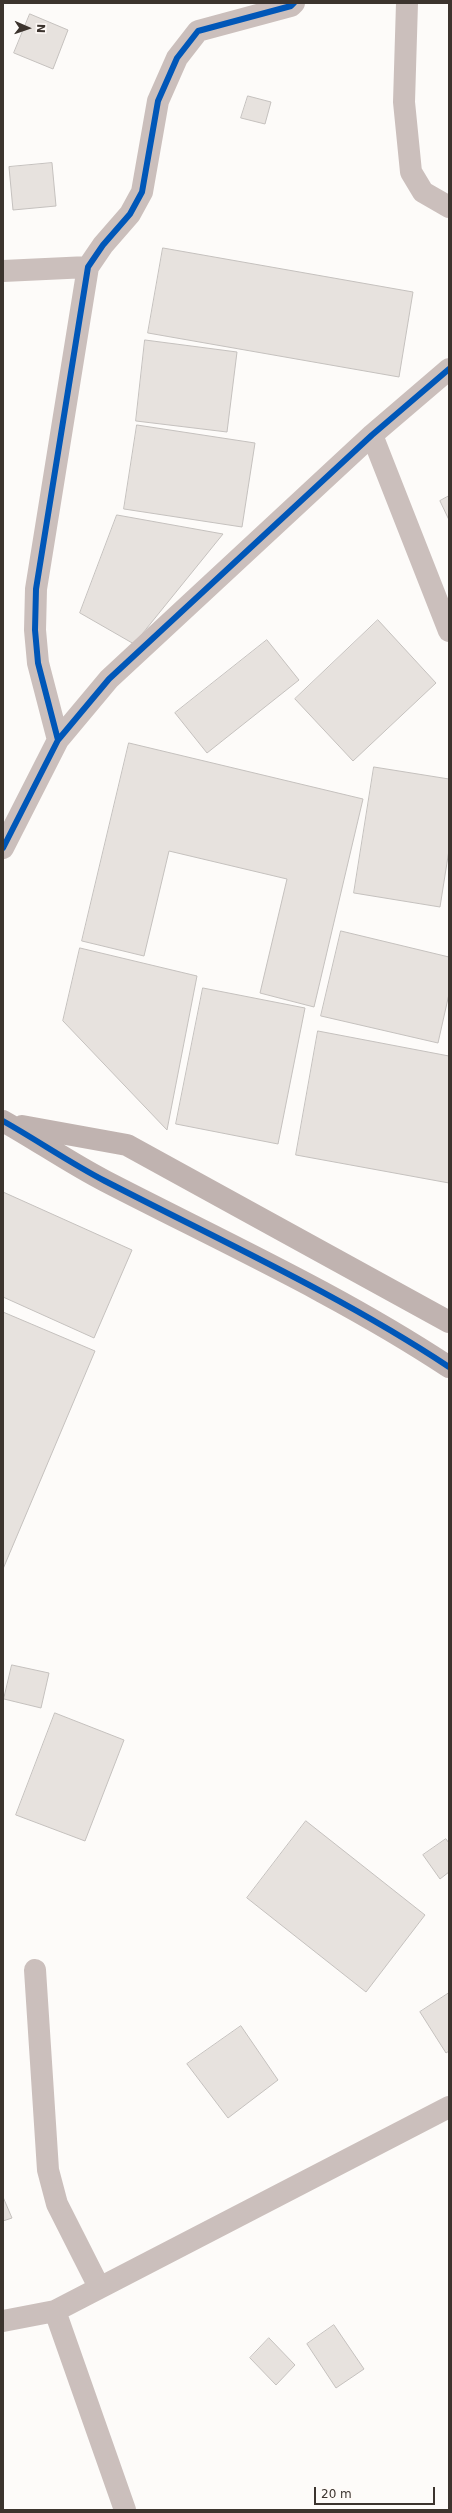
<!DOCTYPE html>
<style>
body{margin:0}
#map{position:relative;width:452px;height:2513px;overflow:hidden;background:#fdfbf9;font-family:"DejaVu Sans",sans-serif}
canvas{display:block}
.frame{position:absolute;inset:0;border:4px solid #3c342e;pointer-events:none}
.north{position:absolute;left:8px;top:8px;width:40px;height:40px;-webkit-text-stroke:3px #fffaf7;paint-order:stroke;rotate:92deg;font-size:11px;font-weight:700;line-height:16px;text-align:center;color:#3c342e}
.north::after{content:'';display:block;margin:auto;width:14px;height:18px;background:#3c342e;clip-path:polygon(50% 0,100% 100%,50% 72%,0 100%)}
.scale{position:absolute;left:314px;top:2487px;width:121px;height:18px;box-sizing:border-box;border:2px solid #3c342e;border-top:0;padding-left:5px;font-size:12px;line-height:14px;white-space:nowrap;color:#3c342e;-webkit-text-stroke:3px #fffaf7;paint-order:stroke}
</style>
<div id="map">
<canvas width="452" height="2513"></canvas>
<div class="frame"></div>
<div class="north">N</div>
<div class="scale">20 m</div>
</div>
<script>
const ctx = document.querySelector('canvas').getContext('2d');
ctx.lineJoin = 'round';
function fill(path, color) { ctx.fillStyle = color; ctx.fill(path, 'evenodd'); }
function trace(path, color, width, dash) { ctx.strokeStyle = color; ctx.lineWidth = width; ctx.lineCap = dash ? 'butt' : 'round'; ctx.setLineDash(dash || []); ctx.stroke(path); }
const building = new Path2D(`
 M 30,14 L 68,30 L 53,69 L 14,53 Z
 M 248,96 L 271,102 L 265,124 L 241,118 Z
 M 52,163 L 56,206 L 13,210 L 9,167 Z
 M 163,248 L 413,292 L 399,377 L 148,333 Z
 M 145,340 L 237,352 L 227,432 L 136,421 Z
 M 137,425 L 255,443 L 242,527 L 124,509 Z
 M 449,496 L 449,520 L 440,501 Z
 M 117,515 L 223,534 L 134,644 L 80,613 Z
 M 378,620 L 436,683 L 353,761 L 295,699 Z
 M 267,640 L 299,680 L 207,753 L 175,713 Z
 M 129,743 L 363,799 L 314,1007 L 260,993 L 287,879 L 169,851 L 144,956 L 82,941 Z
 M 374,767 L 449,779 L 449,850 L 440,907 L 354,893 Z
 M 341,931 L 449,957 L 449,994 L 438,1043 L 321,1016 Z
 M 80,948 L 197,976 L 167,1130 L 63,1021 Z
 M 203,988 L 305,1008 L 278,1144 L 176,1124 Z
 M 318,1031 L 449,1056 L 449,1183 L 296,1155 Z
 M 3,1192 L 132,1250 L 94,1338 L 3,1297 Z
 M 3,1312 L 95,1351 L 3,1569 Z
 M 12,1665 L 49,1673 L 41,1708 L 4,1699 Z
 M 55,1713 L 124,1740 L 85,1841 L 16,1815 Z
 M 306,1821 L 425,1915 L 366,1992 L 247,1898 Z
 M 446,1839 L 449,1843 L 449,1872 L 440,1879 L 423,1855 Z
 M 449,1993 L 449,2051 L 446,2053 L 420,2012 Z
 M 241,2026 L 278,2080 L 228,2118 L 187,2064 Z
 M 3,2197 L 12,2218 L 3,2221 Z
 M 334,2325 L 364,2369 L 336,2388 L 307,2344 Z
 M 269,2338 L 295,2365 L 276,2385 L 250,2358 Z`);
fill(building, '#e7e2de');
trace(building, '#c5c1be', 1);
trace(new Path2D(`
 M 407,3 L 404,102 L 411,172 L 423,192 L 449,207
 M 3,271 L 88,267
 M 372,435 L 449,631
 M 58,740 L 38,663 L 35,630 L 36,589 L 88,267 L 103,245 L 130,214 L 142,192 L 158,101 L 177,58 L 198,31 L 291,6 L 294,3
 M 3,848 L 58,740 L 109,679 L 372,435 L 449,369
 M 35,1970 L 48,2170 L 57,2204 L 99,2287
 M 55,2311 L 125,2510
 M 3,2321 L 55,2311 L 449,2107`), '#cbbfbc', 22);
trace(new Path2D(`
 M 3,1121 C 37,1140 70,1163 105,1181 C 221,1241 340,1295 449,1367
 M 22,1126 L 127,1145 L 449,1322`), '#c0b3b0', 22);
trace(new Path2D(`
 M 58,740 L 38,663 L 35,630 L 36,589 L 88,267 L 103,245 L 130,214 L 142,192 L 158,101 L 177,58 L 198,31 L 291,6 L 294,3
 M 3,848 L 58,740 L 109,679 L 372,435 L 449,369
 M 3,1121 C 37,1140 70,1163 105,1181 C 221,1241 340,1295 449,1367`), '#0057b8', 6);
</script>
